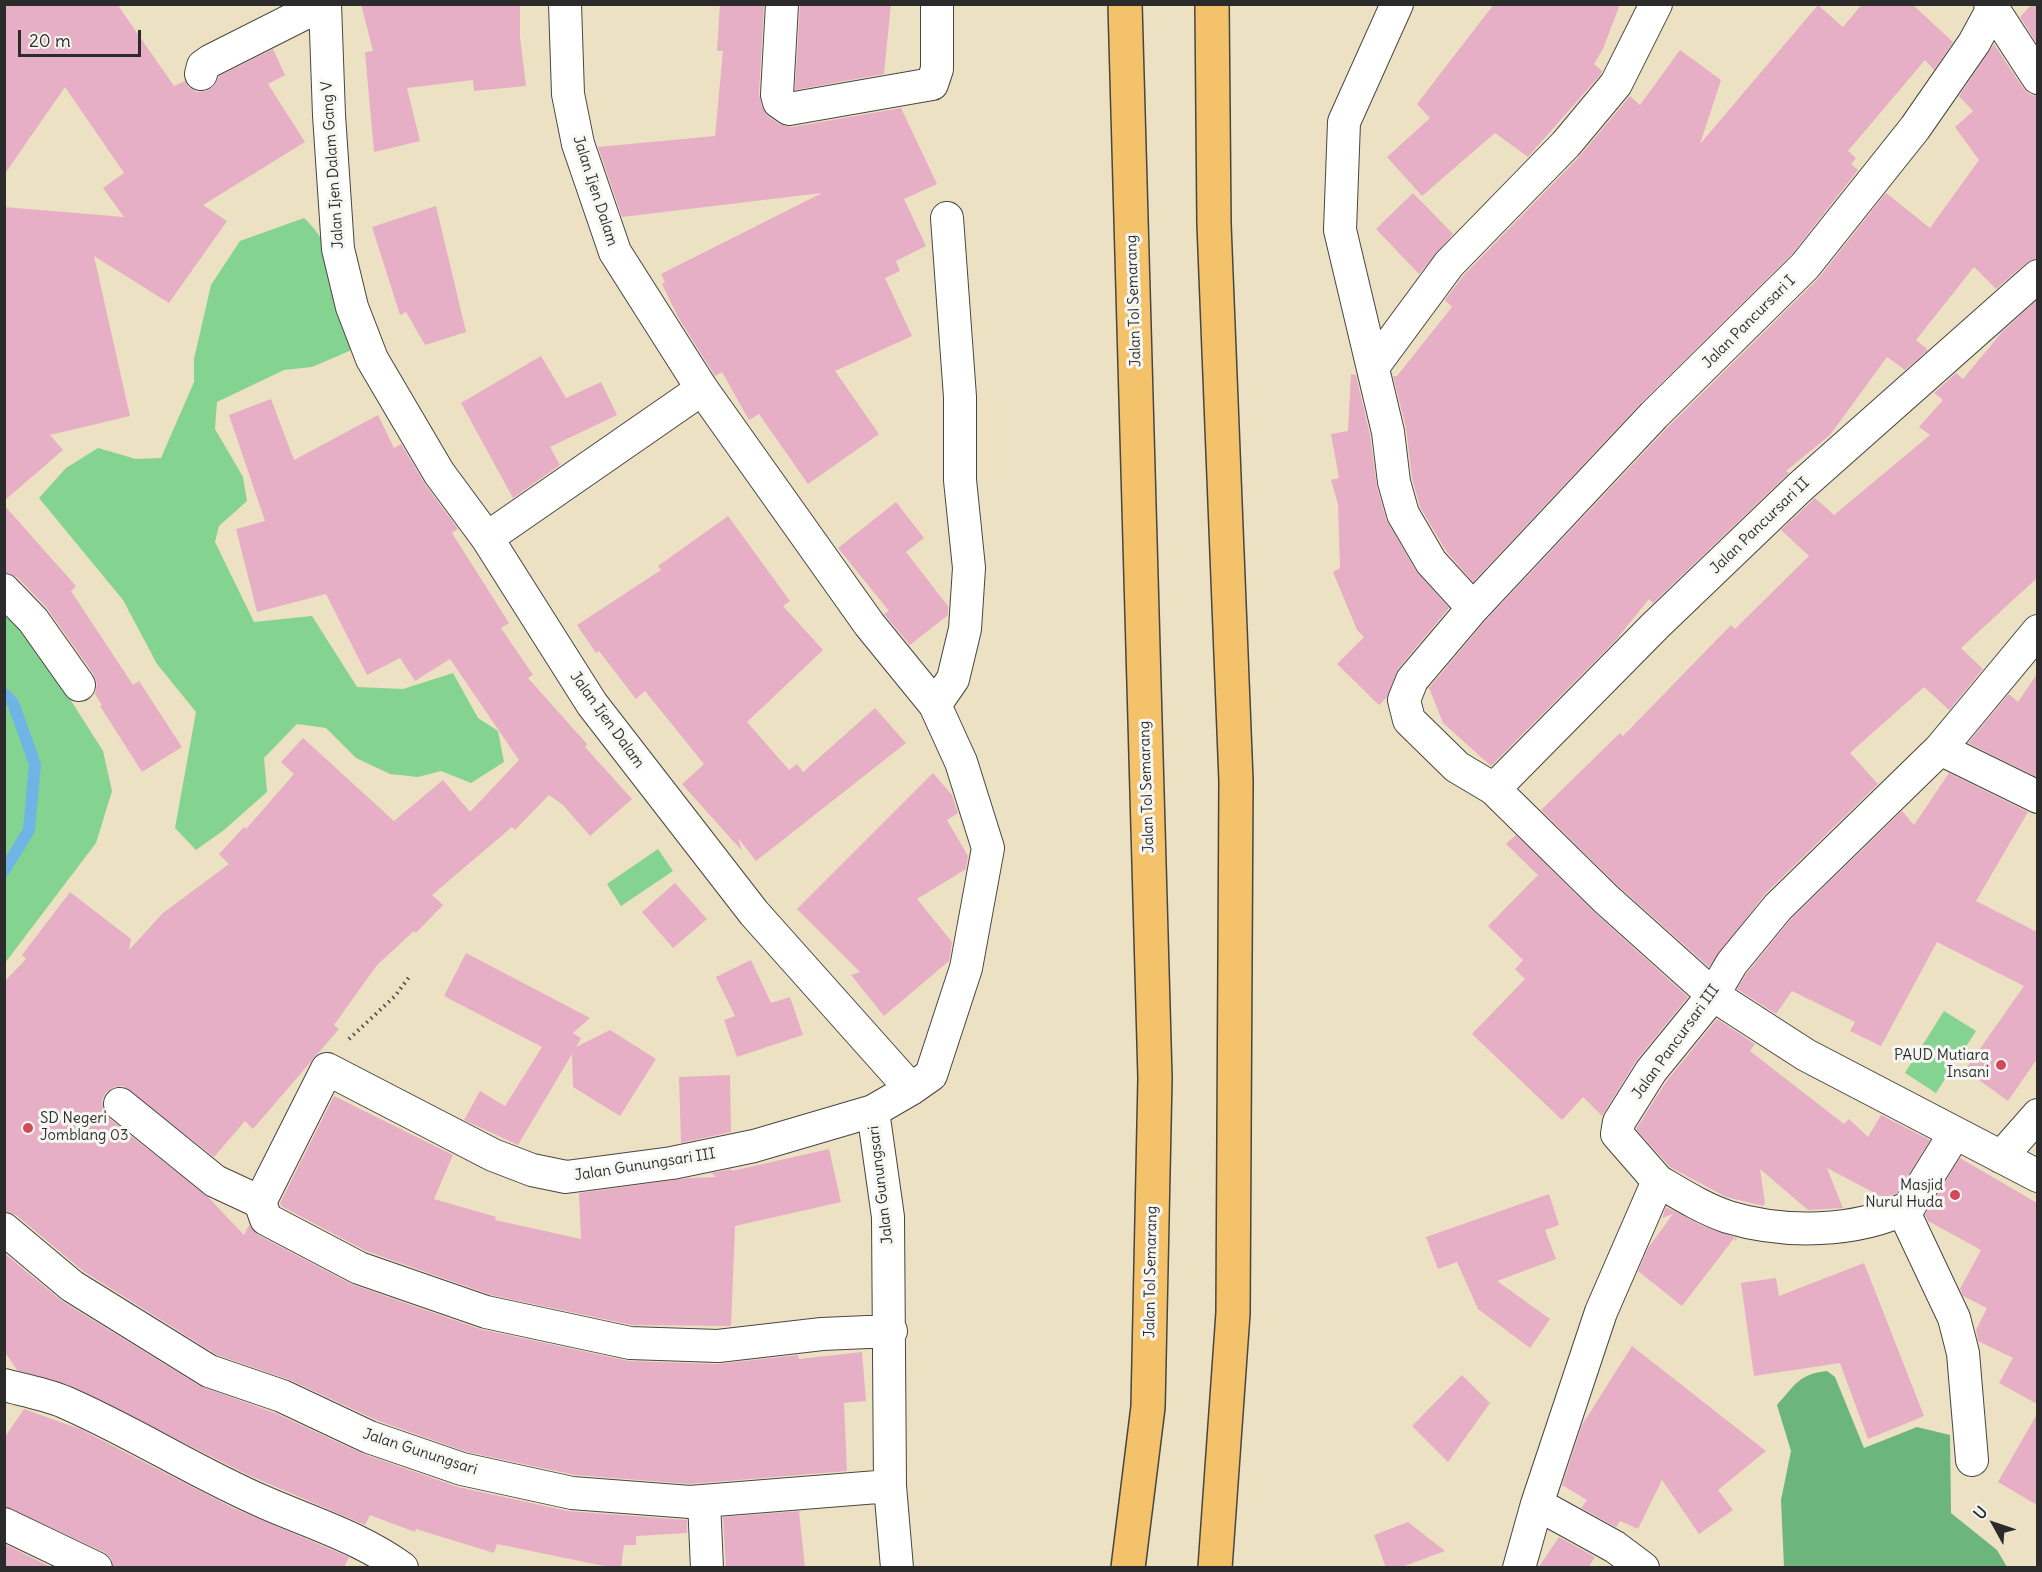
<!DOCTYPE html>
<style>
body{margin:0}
#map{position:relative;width:2042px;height:1572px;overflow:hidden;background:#ede1c3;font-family:Delius,sans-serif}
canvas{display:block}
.frame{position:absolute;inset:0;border:6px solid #2b2b2b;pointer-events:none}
.north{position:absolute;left:1964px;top:1494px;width:60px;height:60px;-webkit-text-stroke:4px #f6f6f2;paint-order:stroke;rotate:310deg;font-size:16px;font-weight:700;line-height:24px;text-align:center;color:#2b2b2b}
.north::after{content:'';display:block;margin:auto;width:21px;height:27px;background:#2b2b2b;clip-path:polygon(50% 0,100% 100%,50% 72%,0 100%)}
.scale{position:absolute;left:18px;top:30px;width:123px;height:27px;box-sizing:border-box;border:3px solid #2b2b2b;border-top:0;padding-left:8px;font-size:18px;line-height:21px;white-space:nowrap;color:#2b2b2b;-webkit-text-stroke:4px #f6f6f2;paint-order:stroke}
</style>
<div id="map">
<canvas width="2042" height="1572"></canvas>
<div class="frame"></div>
<div class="north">U</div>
<div class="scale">20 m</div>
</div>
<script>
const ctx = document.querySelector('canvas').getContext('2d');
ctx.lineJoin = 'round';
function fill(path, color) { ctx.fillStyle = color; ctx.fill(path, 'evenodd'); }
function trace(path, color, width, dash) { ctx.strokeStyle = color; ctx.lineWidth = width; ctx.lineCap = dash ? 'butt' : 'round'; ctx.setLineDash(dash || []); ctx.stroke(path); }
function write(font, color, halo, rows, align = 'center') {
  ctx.font = font + ' Delius,sans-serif'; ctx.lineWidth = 6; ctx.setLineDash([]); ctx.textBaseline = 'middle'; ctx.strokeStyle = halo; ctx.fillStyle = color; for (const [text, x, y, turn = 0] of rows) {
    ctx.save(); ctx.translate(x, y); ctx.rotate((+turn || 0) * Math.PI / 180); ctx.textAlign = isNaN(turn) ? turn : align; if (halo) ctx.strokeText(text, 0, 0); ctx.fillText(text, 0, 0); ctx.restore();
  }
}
fill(new Path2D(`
 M 304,218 C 338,249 347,304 361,346 L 312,367 L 284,370 L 217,402 L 215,429 L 243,477 L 247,501 L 219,526 L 215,542 L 254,622 L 312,616 L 357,687 L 403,689 L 453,673 L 478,718 L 498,731 L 504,762 L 471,783 L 441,771 L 418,777 L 390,774 L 356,758 L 326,728 L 297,724 L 264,758 L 267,792 L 224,830 L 196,850 L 175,828 L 196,712 L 157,664 L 123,600 L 39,498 L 66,468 L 98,448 L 136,459 L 161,458 L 194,382 L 194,359 L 211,285 L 240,241 Z
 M 5,602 L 13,609 L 103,751 L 112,791 L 96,843 L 5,963 Z
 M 658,849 L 673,871 L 621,906 L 607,884 Z
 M 1944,1011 L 1976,1031 L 1936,1093 L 1905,1073 Z`), '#85d391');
fill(new Path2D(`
 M 1827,1371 L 1835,1377 L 1864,1448 L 1917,1427 L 1950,1435 L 1951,1513 L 1997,1550 L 2007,1567 L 1784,1567 L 1781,1500 L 1791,1451 L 1777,1405 C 1795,1385 1799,1374 1827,1371 Z`), '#6cb57b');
trace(new Path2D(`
 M 4,694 L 13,703 L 35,764 L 29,830 L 4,871`), '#6eb5e5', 12);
fill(new Path2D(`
 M 4,4 L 117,4 L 174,86 L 185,81 L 189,87 L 197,92 L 206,91 L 214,86 L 219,76 L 273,49 L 285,75 L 268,84 L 305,142 L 203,205 L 227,221 L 169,303 L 94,256 L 130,416 L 50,435 L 63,450 L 4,501 L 4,207 L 124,217 L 103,188 L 124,173 L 65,87 L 4,175 Z
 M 361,4 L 520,4 L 520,37 L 526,86 L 474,91 L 473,80 L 407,88 L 420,141 L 374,152 L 365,52 L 373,51 Z
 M 720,4 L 764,4 L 759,94 L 762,107 L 769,117 L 779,124 L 792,127 L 901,108 L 937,184 L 904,199 L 926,246 L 896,261 L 900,271 L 885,278 L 912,336 L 835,371 L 879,434 L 808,484 L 759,414 L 749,420 L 722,372 L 715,376 L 678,317 L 662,284 L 665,282 L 661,274 L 822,193 L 622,217 L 598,147 L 715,136 L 723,51 L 717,51 Z
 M 800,4 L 891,4 L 884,74 L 795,90 Z
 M 1494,4 L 1620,4 L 1603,49 L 1594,64 L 1602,71 L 1601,74 L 1528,157 L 1495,133 L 1422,196 L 1387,157 L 1430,118 L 1417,104 Z
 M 1862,4 L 1912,4 L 1953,42 L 1934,70 L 1925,60 L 1848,151 L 1856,158 L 1851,164 L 1858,170 L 1792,254 L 1641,403 L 1473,582 L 1446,551 L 1420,507 L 1412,478 L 1406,428 L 1393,376 L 1397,376 L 1452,307 L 1445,300 L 1463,276 L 1579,157 L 1630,96 L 1640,105 L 1680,50 L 1721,80 L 1700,144 L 1818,5 L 1843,27 Z
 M 2032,4 L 2037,4 L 2037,44 L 2020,17 Z
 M 1994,44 L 2023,88 L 2029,94 L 2037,96 L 2037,258 L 2026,263 L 1996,289 L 1974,267 L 1916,340 L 1928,350 L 1905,370 L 1887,357 L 1830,435 L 1786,471 L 1789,473 L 1653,603 L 1649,599 L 1615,641 L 1491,766 L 1443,723 L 1429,688 L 1486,620 L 1667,428 L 1818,279 L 1886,193 L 1930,228 L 1979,160 L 1955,127 L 1973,111 L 1959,96 Z
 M 1413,193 L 1453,234 L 1419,274 L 1376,229 Z
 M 436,206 L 466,332 L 425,345 L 406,312 L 400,315 L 372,227 Z
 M 2037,300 L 2037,578 L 1961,648 L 1983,669 L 1949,710 L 1924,687 L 1850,753 L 1878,784 L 1765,894 L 1709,967 L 1618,886 L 1541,810 L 1620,733 L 1623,736 L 1731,625 L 1735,629 L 1809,556 L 1781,530 L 1815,498 L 1834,515 L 1930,435 L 1919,427 L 1943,400 L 1934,393 L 1956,373 L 1963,379 L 2002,332 Z
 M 541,356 L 566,398 L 601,382 L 617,415 L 550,447 L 560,465 L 513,498 L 461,403 Z
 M 1351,374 L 1356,375 L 1370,435 L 1377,487 L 1386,519 L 1416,571 L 1449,608 L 1398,669 L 1387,697 L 1379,705 L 1337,664 L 1364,637 L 1357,630 L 1333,572 L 1340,568 L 1338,504 L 1331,480 L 1339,478 L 1331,434 L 1348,431 Z
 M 271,399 L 294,460 L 378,415 L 394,448 L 401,444 L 425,484 L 458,529 L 452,533 L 509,623 L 501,628 L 533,675 L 528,678 L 587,744 L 585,747 L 632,799 L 590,836 L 563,805 L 549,795 L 515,830 L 512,827 L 432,895 L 443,905 L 416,933 L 414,931 L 377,965 L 334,1025 L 339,1029 L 253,1129 L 245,1121 L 214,1157 L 123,1086 L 114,1087 L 106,1092 L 102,1101 L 103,1111 L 109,1118 L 209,1198 L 244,1235 L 249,1225 L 258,1235 L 351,1284 L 480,1329 L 629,1361 L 718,1364 L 798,1355 L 799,1359 L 862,1352 L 866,1401 L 844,1403 L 847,1471 L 690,1484 L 575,1475 L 467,1452 L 376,1420 L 290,1380 L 217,1355 L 83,1271 L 16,1215 L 4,1211 L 4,982 L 26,959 L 22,955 L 70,892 L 131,939 L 129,950 L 163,913 L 229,864 L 219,854 L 244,827 L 246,829 L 294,774 L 281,762 L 303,738 L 394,821 L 443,780 L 470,812 L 519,760 L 450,659 L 415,681 L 400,658 L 367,675 L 326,594 L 257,612 L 236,529 L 265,521 L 229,415 Z
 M 896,502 L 924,538 L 906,552 L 948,606 L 948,615 L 910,645 L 884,614 L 889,611 L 838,548 Z
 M 4,505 L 76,586 L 71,591 L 133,685 L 139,681 L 182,747 L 142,772 L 100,706 L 102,705 L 95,694 L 97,684 L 94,675 L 46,607 L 17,577 L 4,573 Z
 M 728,516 L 790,601 L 783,606 L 823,650 L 747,722 L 789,770 L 797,764 L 803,772 L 875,708 L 906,743 L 756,861 L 738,838 L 742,851 L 682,784 L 704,764 L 645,691 L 636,699 L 599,651 L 596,653 L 577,625 L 661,570 L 658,566 Z
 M 2037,674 L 2037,777 L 1968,743 L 2009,694 L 2018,702 Z
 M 933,773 L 952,795 L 958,813 L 947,820 L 968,856 L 966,869 L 917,899 L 952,942 L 949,961 L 884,1016 L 851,975 L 860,972 L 797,909 Z
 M 1949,773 L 2028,812 L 1976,901 L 2037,932 L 2037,1059 L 2008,1101 L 1965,1070 L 2024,986 L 1937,942 L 1881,1046 L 1850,1031 L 1855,1022 L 1792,991 L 1776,1014 L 1737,989 L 1747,973 L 1791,919 L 1902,811 L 1914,825 Z
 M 1516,835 L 1594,912 L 1688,997 L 1636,1061 L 1602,1116 L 1583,1097 L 1562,1120 L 1472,1034 L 1525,979 L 1515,969 L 1523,960 L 1488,926 L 1538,875 L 1506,844 Z
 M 675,883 L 707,919 L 673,948 L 642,912 Z
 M 466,953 L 590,1018 L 573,1033 L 581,1038 L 576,1047 L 610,1030 L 656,1059 L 620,1116 L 573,1087 L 572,1054 L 518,1145 L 464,1120 L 480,1091 L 505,1106 L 542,1047 L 444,996 Z
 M 751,960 L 771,1003 L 790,997 L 803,1035 L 737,1057 L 724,1020 L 735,1016 L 716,977 Z
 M 1717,1019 L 1755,1044 L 1750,1051 L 1844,1124 L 1849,1119 L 1868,1137 L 1881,1115 L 1930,1140 L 1897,1193 L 1884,1198 L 1827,1168 L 1843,1208 L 1808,1210 L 1760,1169 L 1765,1203 L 1763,1206 L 1726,1197 L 1670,1167 L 1636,1129 L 1666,1082 Z
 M 730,1075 L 731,1132 L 681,1143 L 679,1077 Z
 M 334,1096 L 453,1155 L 434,1199 L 496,1217 L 495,1220 L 581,1239 L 579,1193 L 689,1178 L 716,1177 L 711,1173 L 732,1169 L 732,1171 L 829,1149 L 841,1202 L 735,1226 L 731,1326 L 632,1325 L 491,1295 L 366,1251 L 281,1206 L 280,1203 Z
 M 1960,1158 L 2037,1203 L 2037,1404 L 1999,1383 L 2013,1358 L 1978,1341 L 1976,1330 L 1987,1308 L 1963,1296 L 1960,1289 L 1981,1250 L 1928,1221 L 1925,1215 Z
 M 1549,1194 L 1559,1225 L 1545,1230 L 1556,1259 L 1497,1281 L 1550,1319 L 1530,1348 L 1478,1309 L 1457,1262 L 1438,1269 L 1426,1237 Z
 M 1666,1207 L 1703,1226 L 1737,1238 L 1735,1241 L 1735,1237 L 1682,1306 L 1638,1271 L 1648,1248 L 1673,1214 L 1662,1218 Z
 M 4,1253 L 62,1301 L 200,1386 L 275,1413 L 361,1453 L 458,1487 L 568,1511 L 687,1520 L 687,1533 L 636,1536 L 636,1545 L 624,1545 L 621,1568 L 614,1568 L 497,1544 L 494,1553 L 416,1529 L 415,1532 L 370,1515 L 365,1525 L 248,1475 L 69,1385 L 17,1370 L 4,1351 Z
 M 1864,1263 L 1924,1416 L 1868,1439 L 1840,1363 L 1754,1376 L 1741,1283 L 1776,1278 L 1779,1296 Z
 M 1632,1346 L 1766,1451 L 1718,1490 L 1733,1510 L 1699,1534 L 1662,1480 L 1638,1529 L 1620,1521 L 1616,1527 L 1581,1508 L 1587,1500 L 1562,1485 L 1582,1425 Z
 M 1462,1375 L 1490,1403 L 1448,1462 L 1412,1426 Z
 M 24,1409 L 80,1429 L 233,1508 L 349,1557 L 344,1568 L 114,1568 L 111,1558 L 104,1552 L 4,1506 L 4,1438 Z
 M 2037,1414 L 2037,1505 L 1998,1482 Z
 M 799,1511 L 805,1568 L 726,1568 L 723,1517 Z
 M 1408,1522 L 1445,1551 L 1399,1568 L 1386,1568 L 1374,1535 Z
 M 1559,1537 L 1595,1557 L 1588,1568 L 1538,1568 Z
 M 4,1544 L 53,1568 L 4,1568 Z`), '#e7afc5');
const minor = new Path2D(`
 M 325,4 L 329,115 L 338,249 L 352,307 L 372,359 L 439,473 L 487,538 L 592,704 L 754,913 L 911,1089
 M 565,4 L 568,94 L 578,144 L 615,252 L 702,389 L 869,624 L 935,705 L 961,762 L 988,848 L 966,968 L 931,1075 L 911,1089 L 873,1111 L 754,1146 L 672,1163 L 566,1177 L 532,1170 L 493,1155 L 327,1069 L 260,1202 L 266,1219 L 359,1268 L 486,1312 L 630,1343 L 718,1346 L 822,1334 L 891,1331
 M 782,4 L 777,95 L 779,102 L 789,109 L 932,84 L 937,69 L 937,4
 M 1397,4 L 1344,122 L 1340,230 L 1388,432 L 1394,482 L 1403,514 L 1431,562 L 1473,608
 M 1990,4 L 2038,78
 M 1992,10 L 1974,43 L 1915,128 L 1805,266 L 1654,415 L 1473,608 L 1412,680 L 1404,700 L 1409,720 L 1457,767 L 1494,789 L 1606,899 L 1713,995 L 1806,1055 L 2038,1176
 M 201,74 L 203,66 L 210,61 L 323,4
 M 1373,367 L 1449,264 L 1566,144 L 1616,84 L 1656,4
 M 487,538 L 702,389
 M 4,590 L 33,620 L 79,685
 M 935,705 L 953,679 L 965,629 L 969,568 L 960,480 L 960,397 L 947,218
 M 1940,749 L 2038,797
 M 1494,789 L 1656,625 L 1800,487 L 2038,276
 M 120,1104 L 215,1181 L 260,1202
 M 873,1111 L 888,1217 L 890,1486 L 897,1568
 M 2001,1157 L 2038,1115
 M 1658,1181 C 1680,1194 1704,1209 1728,1217 C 1784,1234 1856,1233 1909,1207 L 1955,1133
 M 1903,1210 L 1954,1318 L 1963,1353 L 1972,1460
 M 4,1229 L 72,1286 L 209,1371 L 282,1396 L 369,1437 L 462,1469 L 572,1493 L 690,1502 L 890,1486
 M 4,1385 C 23,1390 44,1394 62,1401 C 132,1431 196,1473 266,1503 C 312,1523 361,1538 402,1568
 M 704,1501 L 707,1568
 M 1537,1504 L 1615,1547 L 1643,1568
 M 4,1524 L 96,1568
 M 1519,1568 L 1537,1504 L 1601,1312 L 1658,1181 L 1617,1134 L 1619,1122 L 1651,1071 L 1713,995 L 1732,963 L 1778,907 L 1940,749 L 2038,631`);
const motorway = new Path2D(`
 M 1125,4 L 1155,1078 L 1148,1407 L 1128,1568
 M 1212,4 L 1214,224 L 1236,781 L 1233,1313 L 1215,1568`);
trace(minor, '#484642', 34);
trace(motorway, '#484642', 36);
trace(new Path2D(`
 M 349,1039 L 395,996 L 410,976`), '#484642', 4, [1.5, 4.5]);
trace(minor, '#fff', 32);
trace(motorway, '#f3c26a', 33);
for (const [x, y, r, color] of [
 [2001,1065,6,"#d1495b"],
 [28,1128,6,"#d1495b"],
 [1955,1195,6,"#d1495b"]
]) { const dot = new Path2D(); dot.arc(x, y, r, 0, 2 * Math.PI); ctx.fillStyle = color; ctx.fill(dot); trace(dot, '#f6f6f2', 2); }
write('15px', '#2b2b2b', '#f6f6f2', [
 ["Jalan Ijen Dalam Gang V",333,165,-94],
 ["Jalan Ijen Dalam",595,191,72],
 ["Jalan Tol Semarang",1134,301,-92],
 ["Jalan Pancursari I",1749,322,-45],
 ["Jalan Pancursari II",1760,526,-44],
 ["Jalan Ijen Dalam",607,720,54],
 ["Jalan Tol Semarang",1147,787,-92],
 ["Jalan Pancursari III",1676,1042,-54],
 ["Jalan Gunungsari III",645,1165,-9],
 ["Jalan Gunungsari",881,1185,-97],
 ["Jalan Tol Semarang",1151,1272,-89],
 ["Jalan Gunungsari",420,1452,18]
]);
write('15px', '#2b2b2b', '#f6f6f2', [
 ["PAUD Mutiara",1989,1056],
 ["Insani",1989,1073],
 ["SD Negeri",40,1119,"left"],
 ["Jomblang 03",40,1136,"left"],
 ["Masjid",1943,1186],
 ["Nurul Huda",1943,1203]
], 'right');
</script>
